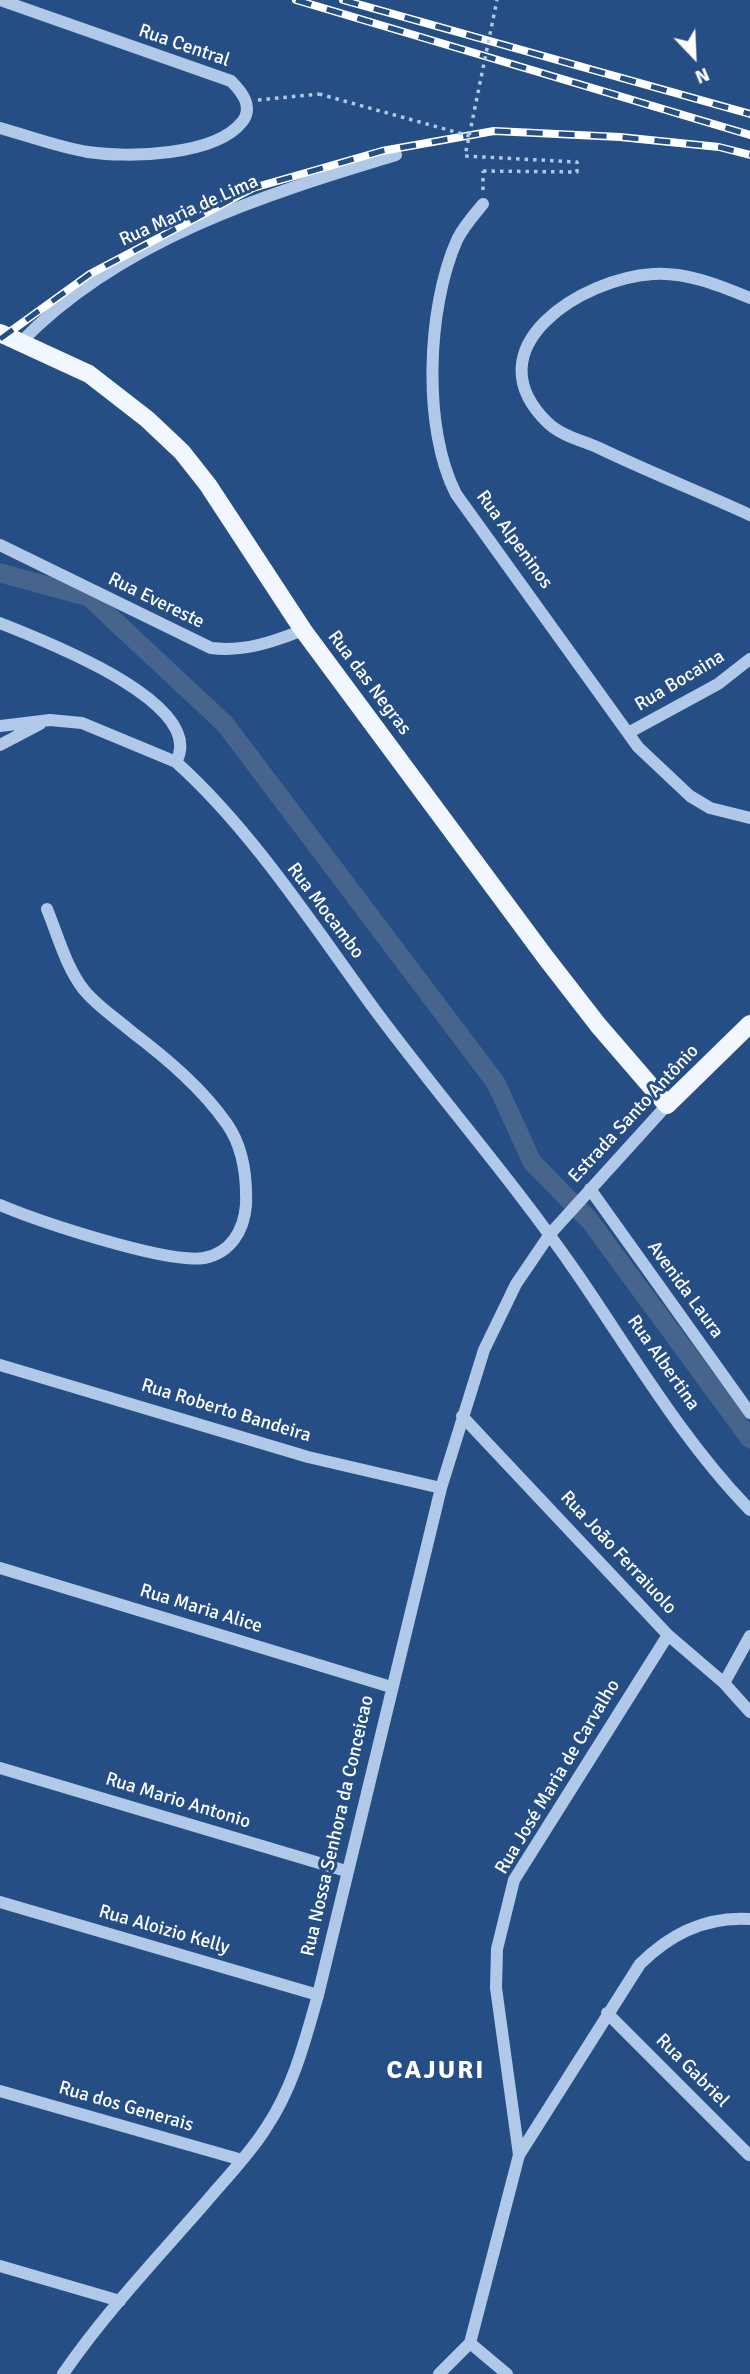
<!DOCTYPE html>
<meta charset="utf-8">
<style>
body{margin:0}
#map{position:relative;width:750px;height:2374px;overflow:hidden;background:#254e85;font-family:Signika,sans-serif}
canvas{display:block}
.north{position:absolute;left:659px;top:21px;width:70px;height:70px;-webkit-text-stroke:5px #254e85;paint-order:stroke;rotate:157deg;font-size:19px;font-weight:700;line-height:28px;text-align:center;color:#fff}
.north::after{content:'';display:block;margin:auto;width:24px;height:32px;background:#fff;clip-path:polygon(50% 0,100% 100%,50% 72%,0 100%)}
</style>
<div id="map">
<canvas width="750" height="2374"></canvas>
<div class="north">N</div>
</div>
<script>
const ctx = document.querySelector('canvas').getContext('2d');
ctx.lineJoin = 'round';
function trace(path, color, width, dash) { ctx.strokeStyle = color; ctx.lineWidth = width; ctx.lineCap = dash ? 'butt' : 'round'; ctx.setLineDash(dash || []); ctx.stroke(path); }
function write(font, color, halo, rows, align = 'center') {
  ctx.font = font + ' Signika,sans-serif'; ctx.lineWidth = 6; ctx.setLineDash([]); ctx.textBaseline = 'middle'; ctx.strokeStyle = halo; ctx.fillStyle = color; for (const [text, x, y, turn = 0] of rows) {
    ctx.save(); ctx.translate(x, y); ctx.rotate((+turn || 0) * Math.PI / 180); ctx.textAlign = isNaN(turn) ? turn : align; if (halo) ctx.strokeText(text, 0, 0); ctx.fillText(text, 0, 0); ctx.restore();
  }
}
trace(new Path2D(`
 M 0,573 L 89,597 L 225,724 L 496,1083 L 532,1162 L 590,1221 L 750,1439`), '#47658c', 19);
trace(new Path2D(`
 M 258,100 L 319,94
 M 483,190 L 483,171`), '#b0c9e8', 3.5, [3.5, 5]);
trace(new Path2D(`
 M 0,128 C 29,136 58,147 88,152 C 128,158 215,156 242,122 C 254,107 242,92 231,81 L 0,0
 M 483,204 C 474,215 463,227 457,240 C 427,307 422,428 456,494 L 638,747 L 690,796 L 710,808 L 750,818
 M 750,298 C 718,285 687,272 653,274 C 583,278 471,347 547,422 C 561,436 581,440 599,448 C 649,472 700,492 750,515
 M 21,342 C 120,240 263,195 396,155
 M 0,545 L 211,648 C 244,652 273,642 303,630
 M 0,623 C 39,639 209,702 176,762
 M 0,726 L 50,720 L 82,723 L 176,762 C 252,830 315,928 375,1010 C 441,1099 515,1183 578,1275 C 632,1354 683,1441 750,1510
 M 628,733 L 718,684 L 750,659
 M 0,745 L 40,724
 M 590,1189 L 750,1413
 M 0,1205 C 38,1221 166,1264 204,1258 C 231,1253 244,1230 246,1205 C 247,1177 243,1147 227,1124 C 202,1088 166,1058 132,1032 C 116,1018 98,1007 84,990 C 66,967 58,936 47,909
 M 0,1365 L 308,1457 L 441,1488
 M 462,1416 L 668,1635 L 724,1683 L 750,1712
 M 0,1568 L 391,1687
 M 724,1683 L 750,1636
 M 0,1768 L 346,1871
 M 0,1902 L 318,1995
 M 607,2013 L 749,2155
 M 0,2091 L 242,2160
 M 519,2155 L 496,1988 L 497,1949 L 514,1880 L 668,1635
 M 0,2266 L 120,2301
 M 470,2343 L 507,2374
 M 63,2374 C 105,2313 157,2258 206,2202 C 226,2178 249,2155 266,2128 C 293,2088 305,2041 318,1995 L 441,1488 L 484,1350 L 516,1284 L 550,1234 L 667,1105
 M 439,2374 L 470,2343 L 519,2155 L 640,1964 C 670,1934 706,1916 750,1919`), '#b0c9e8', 12);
trace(new Path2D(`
 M 0,333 L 89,374 L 147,419 L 182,452 L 208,485 L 303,630 L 546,958 L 598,1025 L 667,1105 L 750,1024`), '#f2f6fe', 18);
const rail = new Path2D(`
 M 296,0 L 750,135
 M 343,0 L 750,114
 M 0,339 L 90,274 L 253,188 L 382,151 L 494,131 L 620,137 L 719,147 L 750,155`);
trace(rail, '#fff', 8);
trace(rail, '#254e85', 5, [16]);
trace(new Path2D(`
 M 319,94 L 470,136
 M 483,171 L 577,172 L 577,162 L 465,156 L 497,0`), '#b0c9e8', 3.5, [3.5, 5]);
write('19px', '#fff', '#254e85', [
 ["Rua Central",184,46,19],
 ["Rua Maria de Lima",189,211,-24],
 ["Rua Alpeninos",514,540,54],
 ["Rua Evereste",156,601,26],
 ["Rua Bocaina",680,681,-31],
 ["Rua das Negras",369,683,53],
 ["Rua Mocambo",325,911,53],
 ["Estrada Santo Antônio",634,1114,-47],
 ["Avenida Laura",685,1290,54],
 ["Rua Albertina",663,1363,55],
 ["Rua Roberto Bandeira",226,1411,17],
 ["Rua João Ferraiuolo",618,1553,47],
 ["Rua Maria Alice",201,1609,17],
 ["Rua José Maria de Carvalho",558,1777,-59],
 ["Rua Mario Antonio",178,1801,17],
 ["Rua Nossa Senhora da Conceicao",338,1826,-77],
 ["Rua Aloizio Kelly",164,1930,16],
 ["Rua Gabriel",692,2071,45],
 ["Rua dos Generais",126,2107,16]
]);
ctx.letterSpacing = '2px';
write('bold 26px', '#fff', '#254e85', [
 ["CAJURI",436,2071]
]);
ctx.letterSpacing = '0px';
</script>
